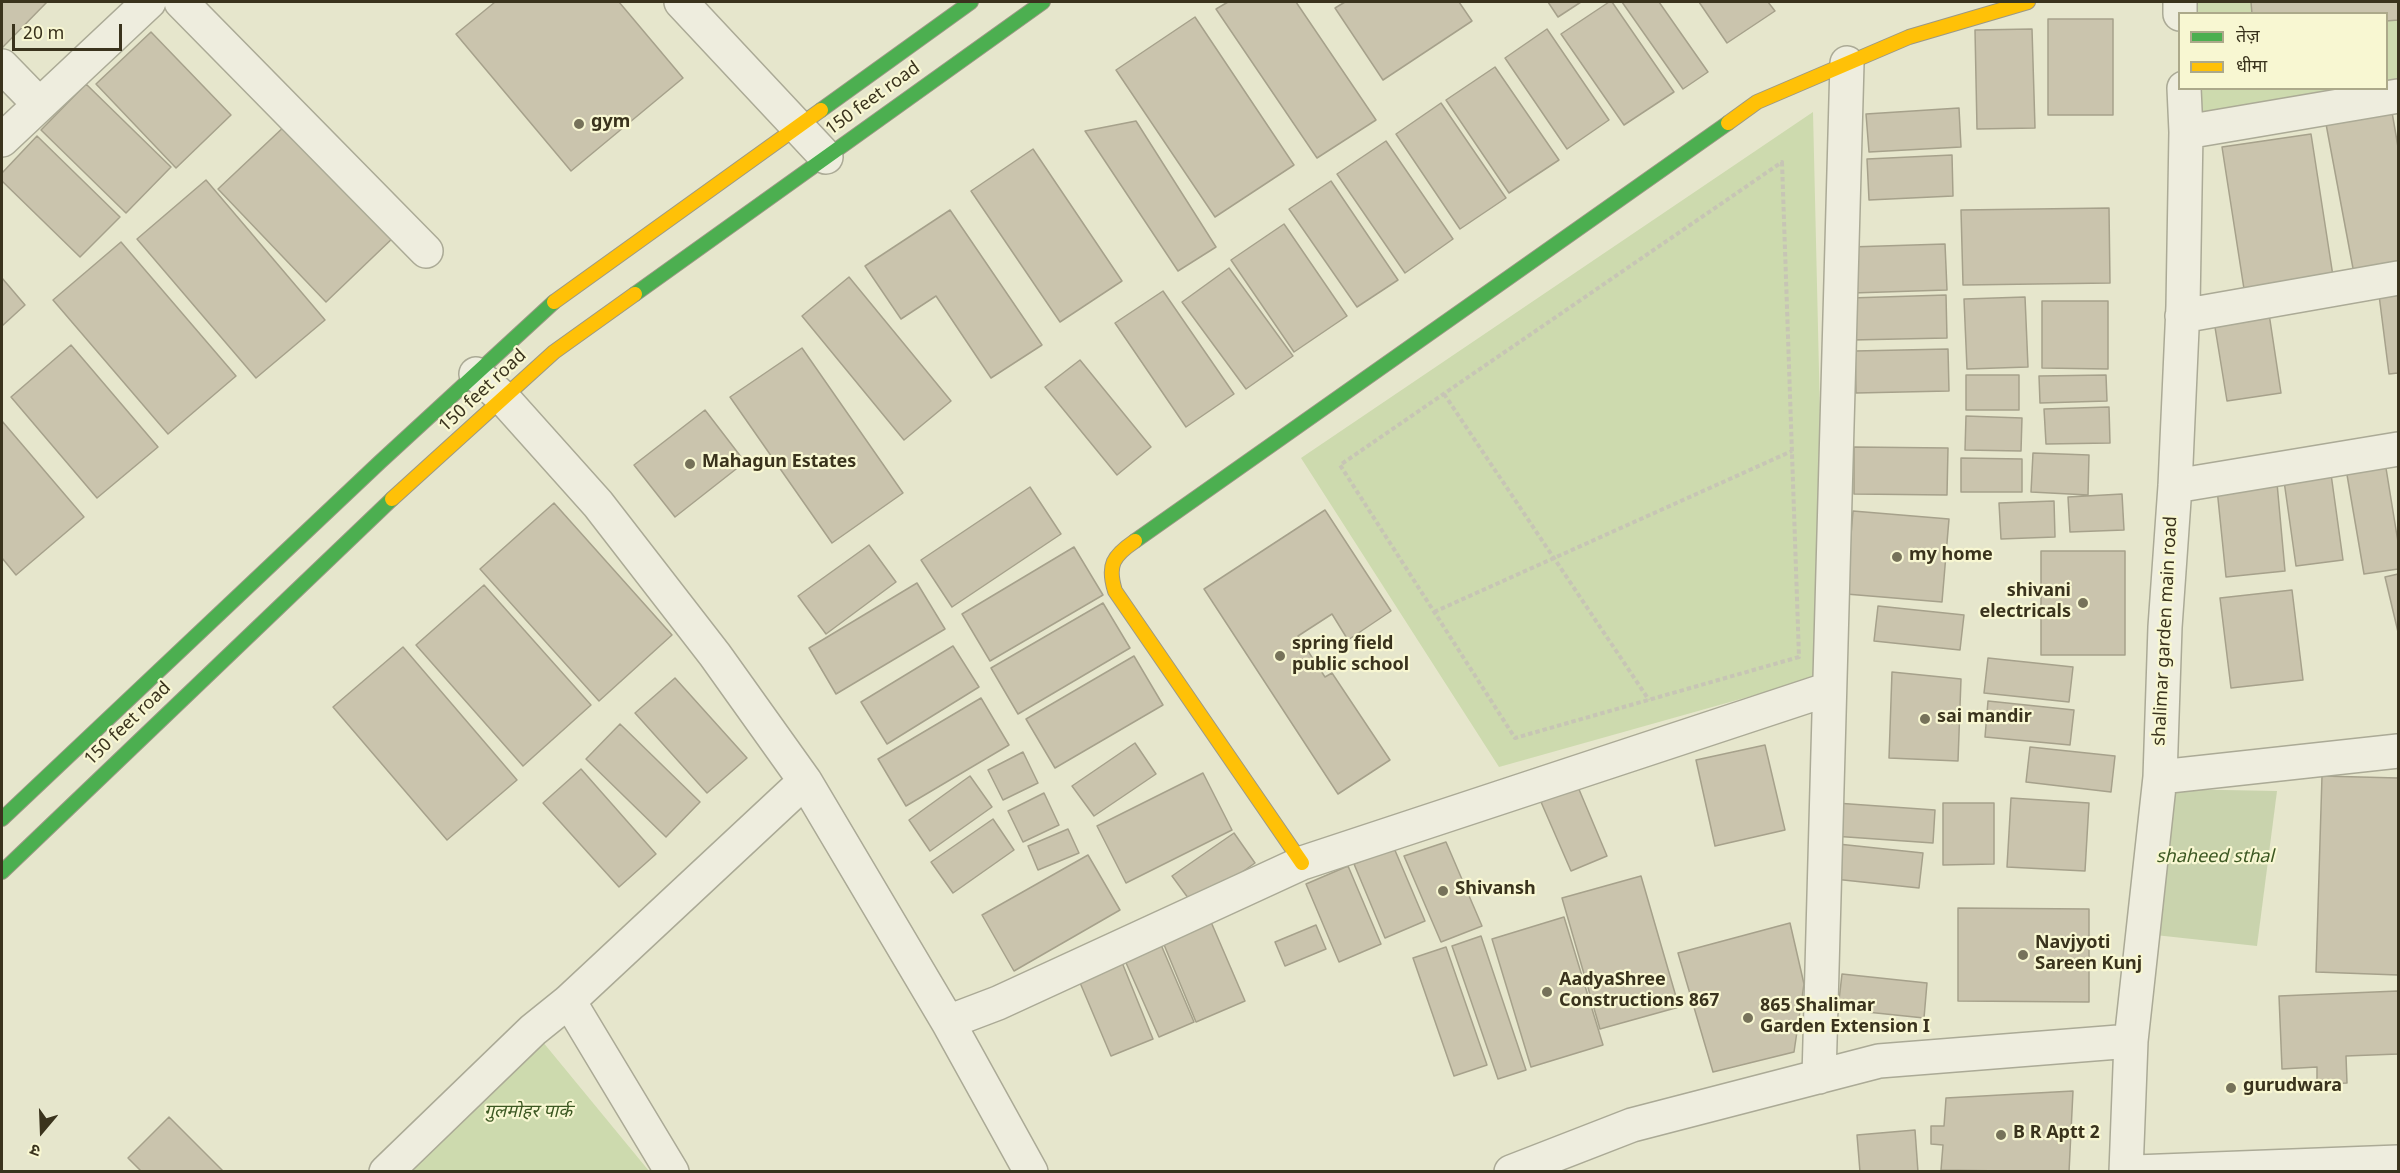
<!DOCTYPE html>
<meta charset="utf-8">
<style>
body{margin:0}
#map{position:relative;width:2400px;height:1173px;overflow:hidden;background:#e6e6cc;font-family:Georgia,"Noto Sans Devanagari",serif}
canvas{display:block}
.frame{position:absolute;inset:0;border:3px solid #3a331d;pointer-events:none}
.legend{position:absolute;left:2178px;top:12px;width:210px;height:78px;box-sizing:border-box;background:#f8f7d2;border:2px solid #aca98a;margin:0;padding:8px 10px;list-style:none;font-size:18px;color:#3a331d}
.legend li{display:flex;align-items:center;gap:12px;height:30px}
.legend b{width:30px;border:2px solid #aca98a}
.north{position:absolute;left:12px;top:1101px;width:60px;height:60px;-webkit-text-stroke:4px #f8f7d2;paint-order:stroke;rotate:199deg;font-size:16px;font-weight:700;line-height:24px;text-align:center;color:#3a331d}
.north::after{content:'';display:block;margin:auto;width:21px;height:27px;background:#3a331d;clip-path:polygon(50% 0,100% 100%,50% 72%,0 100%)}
.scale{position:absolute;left:12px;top:24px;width:110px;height:27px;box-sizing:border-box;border:3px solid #3a331d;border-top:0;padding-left:8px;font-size:18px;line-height:21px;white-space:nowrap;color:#3a331d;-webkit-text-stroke:4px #f8f7d2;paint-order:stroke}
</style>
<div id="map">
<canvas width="2400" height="1173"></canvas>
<div class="frame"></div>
<ul class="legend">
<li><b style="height:8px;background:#4caf50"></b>तेज़</li>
<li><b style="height:8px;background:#ffc107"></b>धीमा</li>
</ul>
<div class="north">उ</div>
<div class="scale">20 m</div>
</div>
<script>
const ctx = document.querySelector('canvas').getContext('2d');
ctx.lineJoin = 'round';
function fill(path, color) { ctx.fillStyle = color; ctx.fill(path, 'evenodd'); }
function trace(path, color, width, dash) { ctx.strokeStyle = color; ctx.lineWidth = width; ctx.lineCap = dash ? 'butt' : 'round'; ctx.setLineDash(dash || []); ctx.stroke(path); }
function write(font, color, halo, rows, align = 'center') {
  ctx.font = font + ' Georgia,"Noto Sans Devanagari",serif'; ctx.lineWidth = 4.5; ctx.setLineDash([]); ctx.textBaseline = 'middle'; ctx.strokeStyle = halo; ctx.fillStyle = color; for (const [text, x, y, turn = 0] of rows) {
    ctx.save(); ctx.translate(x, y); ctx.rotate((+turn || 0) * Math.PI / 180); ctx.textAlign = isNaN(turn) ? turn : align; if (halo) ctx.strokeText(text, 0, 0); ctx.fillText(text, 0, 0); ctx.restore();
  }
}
fill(new Path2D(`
 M 2180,2 L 2398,2 L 2398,96 L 2186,132 L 2184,89 L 2386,88 L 2386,14 L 2180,13 Z
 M 1813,112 L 1826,675 L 1499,767 L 1301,458 Z
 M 533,1030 L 649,1171 L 386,1172 Z`), '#cddaae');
fill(new Path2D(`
 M 2169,789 L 2277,791 L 2257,946 L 2155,935 Z`), '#c9d3ad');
const building = new Path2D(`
 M 2,2 L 47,2 L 2,48 Z
 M 495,2 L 619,2 L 683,78 L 571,171 L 456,34 Z
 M 1228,2 L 1296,2 L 1376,120 L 1317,158 L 1216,9 Z
 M 1345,2 L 1459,2 L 1472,21 L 1383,80 L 1335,8 Z
 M 1548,2 L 1581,2 L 1558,17 Z
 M 1609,2 L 1612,2 L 1674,92 L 1624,125 L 1561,34 Z
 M 1622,2 L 1659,2 L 1708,72 L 1683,89 Z
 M 1699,2 L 1768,2 L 1775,11 L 1727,43 Z
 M 2251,2 L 2398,2 L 2398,20 L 2386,21 L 2386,14 L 2252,14 Z
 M 1195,17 L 1294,165 L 1215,217 L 1116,70 Z
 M 2048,19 L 2113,19 L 2113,115 L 2048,115 Z
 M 1547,29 L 1609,120 L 1567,149 L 1505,58 Z
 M 2032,29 L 2035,128 L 1977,129 L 1975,30 Z
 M 151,32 L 231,115 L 176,168 L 96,84 Z
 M 1495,67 L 1559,160 L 1509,193 L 1446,100 Z
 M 86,84 L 171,167 L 126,213 L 41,130 Z
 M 1441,103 L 1506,198 L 1460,229 L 1396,134 Z
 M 1959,108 L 1961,147 L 1869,152 L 1866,114 Z
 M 2392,112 L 2398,147 L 2398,271 L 2355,279 L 2326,124 Z
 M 1136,121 L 1216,247 L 1178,271 L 1085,131 Z
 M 288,123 L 396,235 L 326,302 L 218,189 Z
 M 2311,134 L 2333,276 L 2244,289 L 2222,147 Z
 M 37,136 L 120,217 L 80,257 L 2,181 L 2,173 Z
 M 1386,141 L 1453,239 L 1405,273 L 1337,174 Z
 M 1033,149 L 1122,281 L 1060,322 L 971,191 Z
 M 1952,155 L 1953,196 L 1869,200 L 1867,159 Z
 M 206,180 L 325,320 L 256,378 L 137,239 Z
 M 1331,181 L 1398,280 L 1357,307 L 1289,209 Z
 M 2109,208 L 2110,283 L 1963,285 L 1961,210 Z
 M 950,210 L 1042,345 L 991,378 L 936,296 L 901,319 L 865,266 Z
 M 1284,224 L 1347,316 L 1294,352 L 1231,260 Z
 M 121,242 L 236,376 L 168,434 L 53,300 Z
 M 1945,244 L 1947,290 L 1852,293 L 1850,247 Z
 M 1229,268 L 1293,356 L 1246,389 L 1182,302 Z
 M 849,277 L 951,401 L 904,440 L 802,316 Z
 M 2,278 L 25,305 L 2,326 Z
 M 2398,285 L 2398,373 L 2389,374 L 2378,287 Z
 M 1163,291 L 1234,394 L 1186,427 L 1115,323 Z
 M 1946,295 L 1947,338 L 1851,340 L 1850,298 Z
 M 2025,297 L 2028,367 L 1967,369 L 1964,299 Z
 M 2042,301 L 2108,301 L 2108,369 L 2042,368 Z
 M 2268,307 L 2281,393 L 2227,401 L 2213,315 Z
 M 71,345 L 158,447 L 97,498 L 11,397 Z
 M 802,348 L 903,493 L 832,543 L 730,397 Z
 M 1948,349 L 1949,391 L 1856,393 L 1855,351 Z
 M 1080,360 L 1151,447 L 1117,475 L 1045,387 Z
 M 1966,375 L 2019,375 L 2019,410 L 1966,410 Z
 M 2106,375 L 2107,401 L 2040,403 L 2039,376 Z
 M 2109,407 L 2110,443 L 2046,444 L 2044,409 Z
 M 705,410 L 745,462 L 675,517 L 634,465 Z
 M 1966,416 L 2022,418 L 2021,451 L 1965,450 Z
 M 2,421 L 84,517 L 16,575 L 2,558 Z
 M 1854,447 L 1948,448 L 1947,495 L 1854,494 Z
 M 2033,453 L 2089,455 L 2088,495 L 2031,492 Z
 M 1961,458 L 2022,459 L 2022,492 L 1961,492 Z
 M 2385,462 L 2398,542 L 2398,569 L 2364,574 L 2346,469 Z
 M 2331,474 L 2343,560 L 2296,566 L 2284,481 Z
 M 2277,483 L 2285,571 L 2226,577 L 2217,489 Z
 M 1030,487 L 1061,534 L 952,607 L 921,560 Z
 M 2122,494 L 2124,530 L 2070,532 L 2068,497 Z
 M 2054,501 L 2055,537 L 2001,539 L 1999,503 Z
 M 554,503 L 672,635 L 599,701 L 480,569 Z
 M 1325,510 L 1391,611 L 1348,640 L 1332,614 L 1298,636 L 1325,677 L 1332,673 L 1390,760 L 1338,794 L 1204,589 Z
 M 1853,511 L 1949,519 L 1942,602 L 1846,594 Z
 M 869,545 L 896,582 L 826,634 L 798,596 Z
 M 1074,547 L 1103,595 L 990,661 L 962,614 Z
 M 2041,551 L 2125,551 L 2125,655 L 2041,655 Z
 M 2398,574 L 2398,632 L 2385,577 Z
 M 917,583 L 945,629 L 836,694 L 809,648 Z
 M 484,585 L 591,705 L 523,766 L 416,645 Z
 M 2292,590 L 2303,680 L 2231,688 L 2220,598 Z
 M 1103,603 L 1130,648 L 1018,714 L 991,668 Z
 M 1878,606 L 1964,615 L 1960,650 L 1874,641 Z
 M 953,646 L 979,687 L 887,744 L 861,702 Z
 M 403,647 L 517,780 L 447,840 L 333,707 Z
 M 1134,656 L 1163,705 L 1055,768 L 1026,719 Z
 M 1988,658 L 2073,667 L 2069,702 L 1984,693 Z
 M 1892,672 L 1961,679 L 1958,761 L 1889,758 Z
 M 675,678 L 747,758 L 707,793 L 635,713 Z
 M 981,698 L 1009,745 L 906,806 L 878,759 Z
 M 1988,701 L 2074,710 L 2070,745 L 1985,737 Z
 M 620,724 L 700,802 L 666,837 L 586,759 Z
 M 1135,743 L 1156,774 L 1094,816 L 1072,786 Z
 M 1765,745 L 1785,830 L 1715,846 L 1696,760 Z
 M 2030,747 L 2115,756 L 2111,792 L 2026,782 Z
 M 1023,752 L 1038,783 L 1003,800 L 988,770 Z
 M 581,769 L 656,854 L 619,887 L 543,803 Z
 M 1203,773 L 1232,830 L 1126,883 L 1097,826 Z
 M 970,776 L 992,807 L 930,851 L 909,820 Z
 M 2322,776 L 2398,778 L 2398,975 L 2316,972 Z
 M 1578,787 L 1607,856 L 1571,871 L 1541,802 Z
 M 1044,793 L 1059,825 L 1023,842 L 1008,811 Z
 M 2011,798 L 2089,803 L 2085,871 L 2007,867 Z
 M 1836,803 L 1935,810 L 1933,843 L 1833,836 Z
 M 1943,803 L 1994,803 L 1994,864 L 1943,865 Z
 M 993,819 L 1014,850 L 953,893 L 931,862 Z
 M 1068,829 L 1079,853 L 1038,870 L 1028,846 Z
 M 1234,833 L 1255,863 L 1194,906 L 1172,876 Z
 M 1446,842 L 1482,926 L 1441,942 L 1404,856 Z
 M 1838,844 L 1923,853 L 1919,888 L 1834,879 Z
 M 1394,848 L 1425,921 L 1385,938 L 1354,864 Z
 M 1088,855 L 1120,910 L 1014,971 L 982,915 Z
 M 1348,866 L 1381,944 L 1339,962 L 1306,884 Z
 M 1641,876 L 1679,1007 L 1600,1029 L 1562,898 Z
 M 1958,908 L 2089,909 L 2089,1002 L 1958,1001 Z
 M 1208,915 L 1245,1001 L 1196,1022 L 1160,935 Z
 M 1564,917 L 1603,1045 L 1531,1067 L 1492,939 Z
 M 1790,923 L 1804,984 L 1794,1052 L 1713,1072 L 1678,953 Z
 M 1316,925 L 1326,949 L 1285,966 L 1275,942 Z
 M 1481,936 L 1526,1070 L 1498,1079 L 1452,946 Z
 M 1159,940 L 1194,1022 L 1159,1037 L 1123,956 Z
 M 1446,947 L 1487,1065 L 1454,1076 L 1413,958 Z
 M 1121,960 L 1153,1039 L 1111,1056 L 1078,978 Z
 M 1842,974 L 1927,983 L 1924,1018 L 1838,1009 Z
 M 2398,991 L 2398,1054 L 2346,1056 L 2347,1083 L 2317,1084 L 2317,1067 L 2282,1069 L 2279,996 Z
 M 2073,1091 L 2069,1172 L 1941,1170 L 1943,1145 L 1931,1144 L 1931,1126 L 1944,1126 L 1946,1098 Z
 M 169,1117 L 224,1172 L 142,1172 L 128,1158 Z
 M 1915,1130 L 1918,1172 L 1860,1172 L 1857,1135 Z`);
fill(building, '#cac4ad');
trace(building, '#a6a18b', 1.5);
const street = new Path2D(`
 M 181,2 L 426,251
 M 681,2 L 826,157
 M 2180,2 L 2180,14
 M 2,66 L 39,104
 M 2186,132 L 2398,96
 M 2,140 L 149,2
 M 2182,316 L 2398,278
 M 476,374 L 504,399 L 598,504 L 715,655 L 805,781 L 948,1022 L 1031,1172
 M 2175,486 L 2398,449
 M 2160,777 L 2398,751
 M 569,1001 L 672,1172
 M 948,1022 L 998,1003 L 1302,863 L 1829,689
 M 1819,1077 L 1847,63
 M 386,1172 L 533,1030 L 569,1001 L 805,781
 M 1511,1172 L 1632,1125 L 1879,1061 L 2131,1041
 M 2126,1172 L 2131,1041 L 2160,777 L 2165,627 L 2175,486 L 2183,306 L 2186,132 L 2184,88
 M 2135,1172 L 2398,1162`);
const fast = new Path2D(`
 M 821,110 L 971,2
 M 635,294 L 1043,2
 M 1135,541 L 1728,123
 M 2,819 L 380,462 L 554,302
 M 2,872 L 392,499`);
const slow = new Path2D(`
 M 1728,123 L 1757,102 L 1909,37 L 2028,2
 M 554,302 L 821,110
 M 392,499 L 554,352 L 635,294
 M 1135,541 C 1113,556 1107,565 1115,591 L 1302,863`);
trace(street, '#abaa96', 36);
trace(fast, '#9b9885', 16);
trace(slow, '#9b9885', 16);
trace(new Path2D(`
 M 1782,162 L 1799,657 L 1515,738 L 1340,465 Z
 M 1444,394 L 1649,700
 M 1434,612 L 1792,451`), '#c7c5b5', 4, [4.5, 3]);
trace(street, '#eeedde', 33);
trace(fast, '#4caf50', 14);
trace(slow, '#ffc107', 14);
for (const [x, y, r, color] of [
 [579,124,6,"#76725a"],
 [690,464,6,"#76725a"],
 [1897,557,6,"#76725a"],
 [2083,603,6,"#76725a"],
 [1280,656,6,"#76725a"],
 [1925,719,6,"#76725a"],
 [1443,891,6,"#76725a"],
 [2023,955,6,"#76725a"],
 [1547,992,6,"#76725a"],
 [1748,1018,6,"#76725a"],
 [2231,1088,6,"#76725a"],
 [2001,1135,6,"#76725a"]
]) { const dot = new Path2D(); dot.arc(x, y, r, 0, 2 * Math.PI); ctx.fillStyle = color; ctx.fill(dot); trace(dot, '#f8f7d2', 2); }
write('18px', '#3a331d', '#f8f7d2', [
 ["150 feet road",874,100,-36],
 ["150 feet road",484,392,-43],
 ["shalimar garden main road",2167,631,-87],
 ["150 feet road",129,725,-44]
]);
write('bold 18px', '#3a331d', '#f8f7d2', [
 ["gym",591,124],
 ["Mahagun Estates",702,464],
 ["my home",1909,557],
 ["shivani",2071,593,"right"],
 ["electricals",2071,614,"right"],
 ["spring field",1292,646],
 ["public school",1292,667],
 ["sai mandir",1937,719],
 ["Shivansh",1455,891],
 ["Navjyoti",2035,945],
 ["Sareen Kunj",2035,966],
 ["AadyaShree",1559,982],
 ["Constructions 867",1559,1003],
 ["865 Shalimar",1760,1008],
 ["Garden Extension I",1760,1029],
 ["gurudwara",2243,1088],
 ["B R Aptt 2",2013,1135]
], 'left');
write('italic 18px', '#3c5822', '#f8f7d2', [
 ["shaheed sthal",2215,859],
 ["गुलमोहर पार्क",528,1114]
]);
</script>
